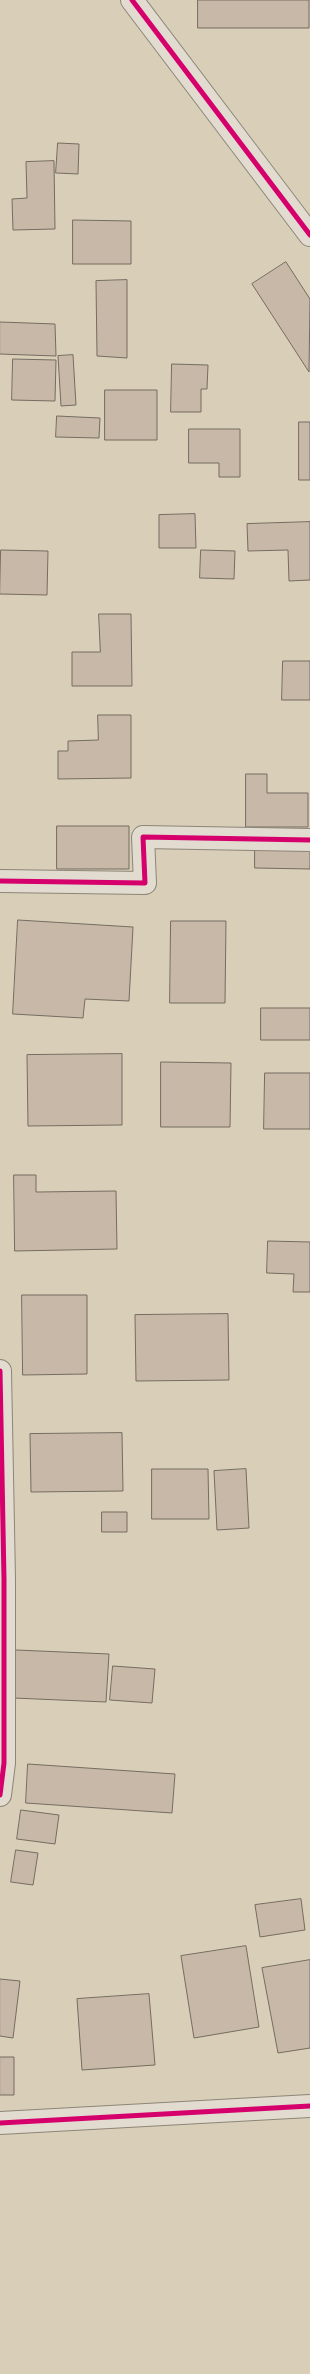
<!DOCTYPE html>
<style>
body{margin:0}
canvas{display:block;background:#d9ceb7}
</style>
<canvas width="310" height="2374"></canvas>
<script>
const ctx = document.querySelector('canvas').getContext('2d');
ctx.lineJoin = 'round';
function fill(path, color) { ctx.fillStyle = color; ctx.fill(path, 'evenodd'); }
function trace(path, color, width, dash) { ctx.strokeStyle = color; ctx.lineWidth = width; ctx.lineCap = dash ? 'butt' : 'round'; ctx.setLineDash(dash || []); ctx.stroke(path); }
const building = new Path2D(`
 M 198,0 L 309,0 L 309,28 L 198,28 Z
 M 58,143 L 79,144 L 78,174 L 56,173 Z
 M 54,161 L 55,229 L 13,230 L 12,199 L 27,198 L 26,162 Z
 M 73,220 L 131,221 L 131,264 L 73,264 Z
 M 286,262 L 310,299 L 309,372 L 252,284 Z
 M 127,280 L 127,358 L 97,356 L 96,281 Z
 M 0,322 L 55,324 L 56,356 L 0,354 Z
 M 73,355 L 76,405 L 61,406 L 58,356 Z
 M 13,359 L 56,360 L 55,401 L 12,400 Z
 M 172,364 L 208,365 L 207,389 L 201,389 L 201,412 L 171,412 Z
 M 105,390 L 157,390 L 157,440 L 105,440 Z
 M 57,416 L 100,418 L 99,438 L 56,437 Z
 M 299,422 L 310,422 L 310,480 L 299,480 Z
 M 189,429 L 240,429 L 240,477 L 219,477 L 219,463 L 189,463 Z
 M 195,514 L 196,548 L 159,548 L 159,515 Z
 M 310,522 L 310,580 L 289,581 L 288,550 L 248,551 L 247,524 Z
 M 1,550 L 48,551 L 47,595 L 0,594 Z
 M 201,550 L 235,551 L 234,579 L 200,578 Z
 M 99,614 L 131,614 L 132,686 L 72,686 L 72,652 L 100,652 Z
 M 283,661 L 310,661 L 310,700 L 282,700 Z
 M 98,715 L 131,715 L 131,778 L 58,779 L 58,751 L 68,751 L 68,741 L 98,740 Z
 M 246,774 L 267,774 L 267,793 L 308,793 L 308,827 L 246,827 Z
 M 57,826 L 129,826 L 129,869 L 57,869 Z
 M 255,850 L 310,850 L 310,869 L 255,868 Z
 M 18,920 L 133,927 L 129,1001 L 85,999 L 83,1018 L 13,1014 Z
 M 171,921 L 226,921 L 225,1003 L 170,1003 Z
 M 261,1008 L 310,1008 L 310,1040 L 261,1040 Z
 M 122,1054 L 122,1125 L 28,1126 L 27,1055 Z
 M 161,1062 L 231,1063 L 230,1127 L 161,1127 Z
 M 265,1073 L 310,1073 L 310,1129 L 264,1129 Z
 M 14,1175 L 36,1175 L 36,1192 L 116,1191 L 117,1249 L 15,1251 Z
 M 268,1241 L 310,1242 L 310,1292 L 293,1292 L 294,1274 L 267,1273 Z
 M 22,1295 L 87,1295 L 87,1374 L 23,1375 Z
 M 228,1314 L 229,1380 L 136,1381 L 135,1315 Z
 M 122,1433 L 123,1491 L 31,1492 L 30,1434 Z
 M 152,1469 L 208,1469 L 209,1519 L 152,1519 Z
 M 246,1469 L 249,1528 L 217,1530 L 214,1471 Z
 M 102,1512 L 127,1512 L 127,1532 L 102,1532 Z
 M 16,1650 L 109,1654 L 106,1702 L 13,1698 Z
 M 113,1666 L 155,1669 L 152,1703 L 110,1700 Z
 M 28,1764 L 175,1774 L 172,1813 L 26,1803 Z
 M 21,1810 L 59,1815 L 55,1844 L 17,1839 Z
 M 16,1850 L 38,1853 L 33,1885 L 11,1882 Z
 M 301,1899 L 305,1930 L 260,1937 L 255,1905 Z
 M 246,1946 L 259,2027 L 194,2038 L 181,1956 Z
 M 310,1960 L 310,2048 L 278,2053 L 262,1968 Z
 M 0,1979 L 20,1981 L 13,2038 L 0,2036 Z
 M 149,1994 L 155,2065 L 82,2070 L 77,1999 Z
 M 0,2057 L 14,2057 L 14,2095 L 0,2095 Z`);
fill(building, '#c8b8a8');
trace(building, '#746d61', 1);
const street = new Path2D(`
 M 132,0 L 310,235
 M 0,881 L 145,883 L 143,837 L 310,840
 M 0,1371 L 4,1579 L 4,1763 L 0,1795
 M 0,2123 L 310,2106`);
trace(street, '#8d8577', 24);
trace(street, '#e1dbd0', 22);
trace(new Path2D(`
 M 132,0 L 310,235
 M 0,881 L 145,883 L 143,837 L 310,840
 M 0,1371 L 4,1579 L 4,1763 L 0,1795
 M 0,2123 L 310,2106`), '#d6006c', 5);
</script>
